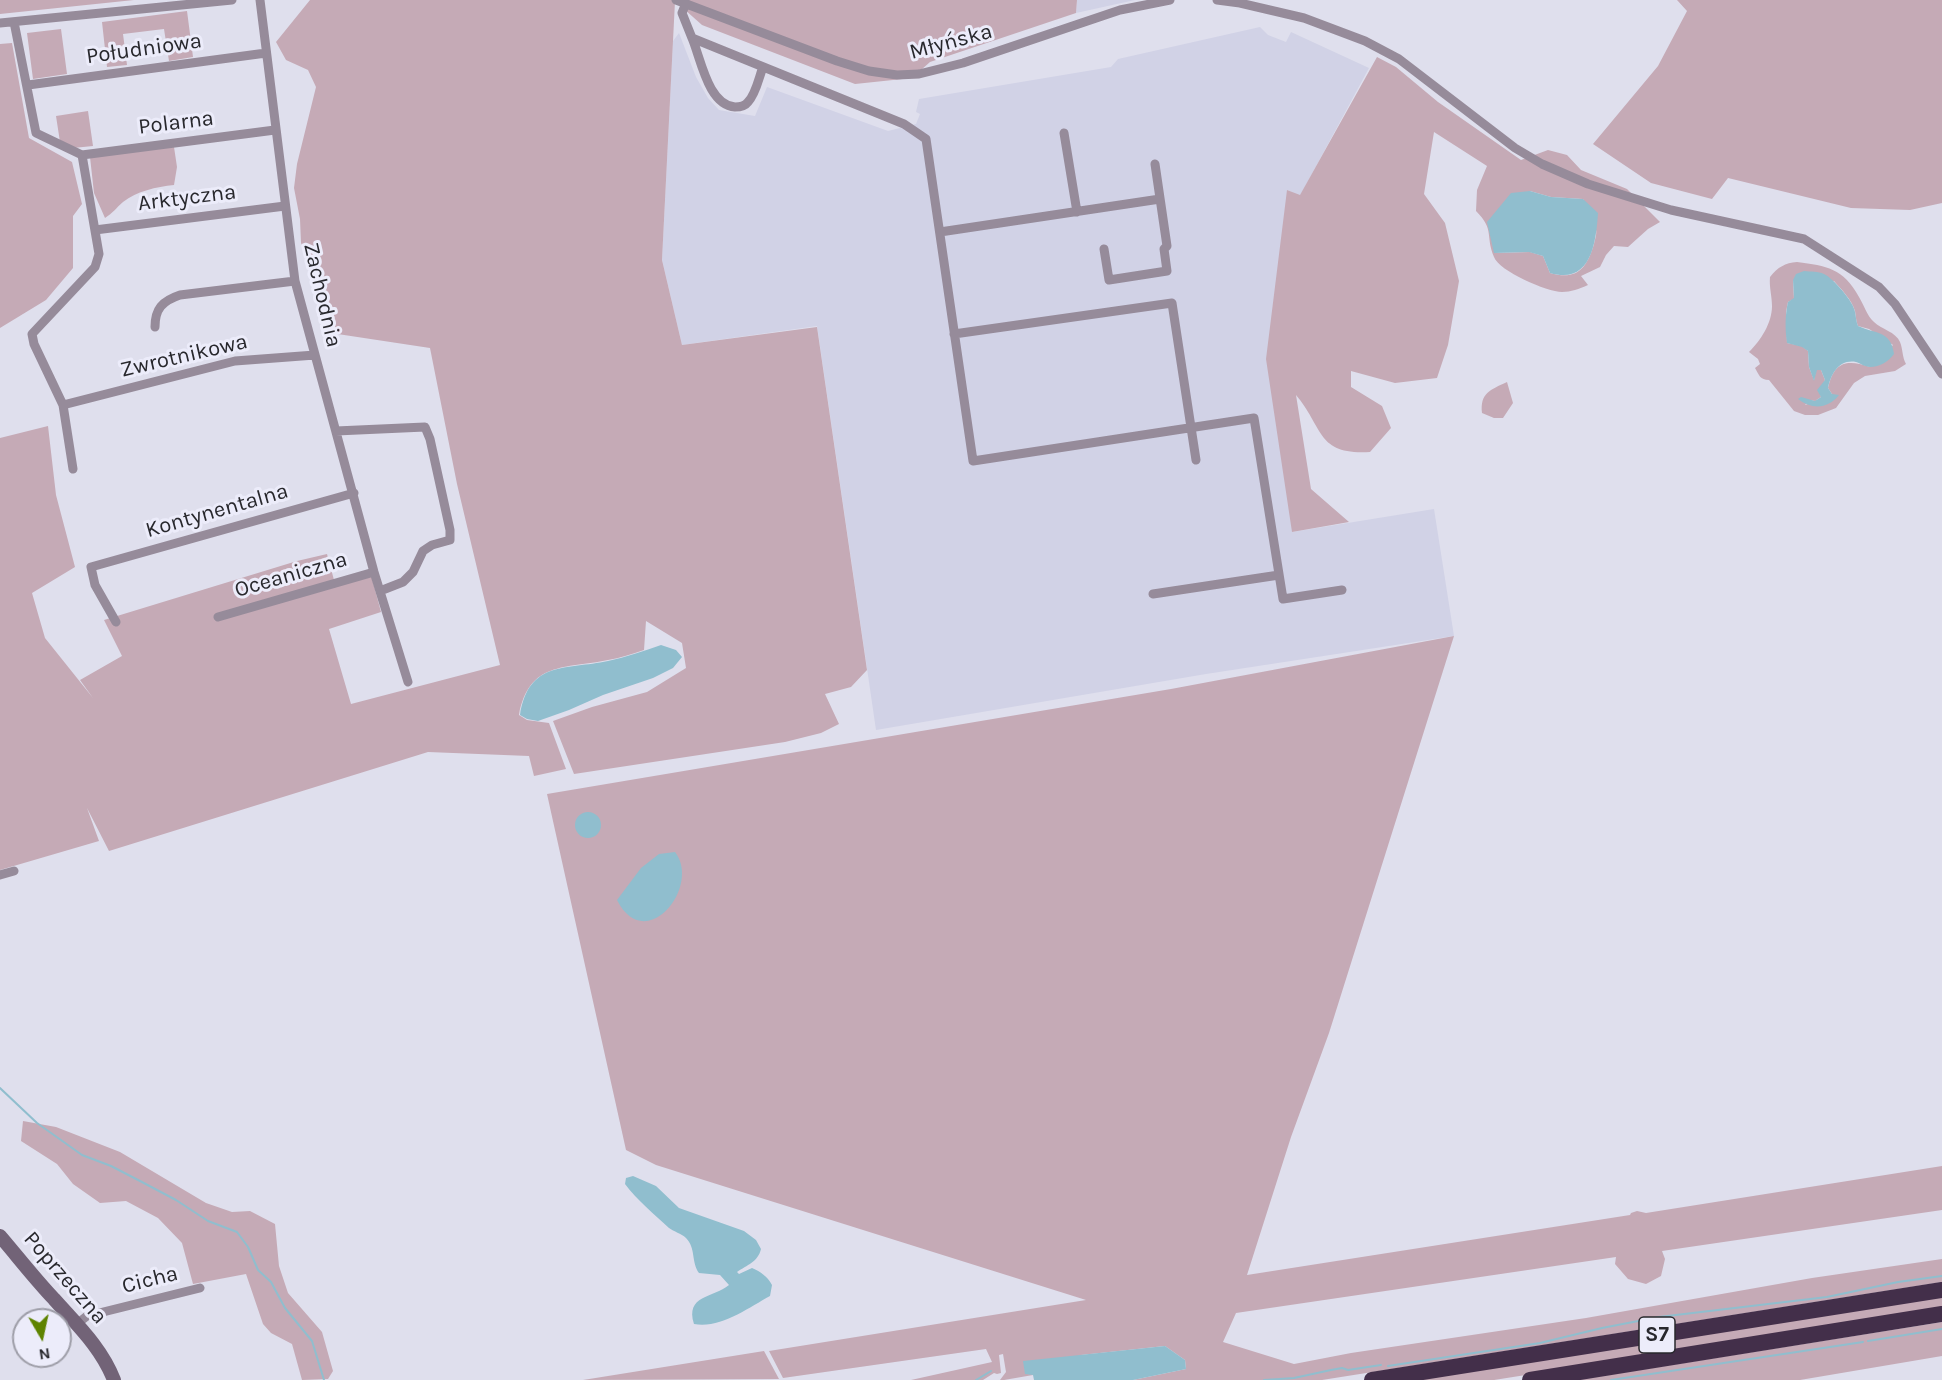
<!DOCTYPE html>
<meta charset="utf-8">
<style>
body{margin:0}
#map{position:relative;width:1942px;height:1380px;overflow:hidden;background:#dfdfed;font-family:Karla,sans-serif}
canvas{display:block}
.north{position:absolute;left:12px;top:1308px;width:60px;height:60px;box-sizing:border-box;background:#ececfa;border:2px solid #9e9ea8;border-radius:50%;rotate:171deg;font-size:16px;font-weight:700;line-height:24px;text-align:center;color:#28282d}
.north::after{content:'';display:block;margin:auto;width:21px;height:27px;background:#5e8300;clip-path:polygon(50% 0,100% 100%,50% 72%,0 100%)}
</style>
<div id="map">
<canvas width="1942" height="1380"></canvas>
<div class="north">N</div>
</div>
<script>
const ctx = document.querySelector('canvas').getContext('2d');
ctx.lineJoin = 'round';
function fill(path, color) { ctx.fillStyle = color; ctx.fill(path, 'evenodd'); }
function trace(path, color, width, dash) { ctx.strokeStyle = color; ctx.lineWidth = width; ctx.lineCap = dash ? 'butt' : 'round'; ctx.setLineDash(dash || []); ctx.stroke(path); }
function write(font, color, halo, rows, align = 'center') {
  ctx.font = font + ' Karla,sans-serif'; ctx.lineWidth = 6; ctx.setLineDash([]); ctx.textBaseline = 'middle'; ctx.strokeStyle = halo; ctx.fillStyle = color; for (const [text, x, y, turn = 0] of rows) {
    ctx.save(); ctx.translate(x, y); ctx.rotate((+turn || 0) * Math.PI / 180); ctx.textAlign = isNaN(turn) ? turn : align; if (halo) ctx.strokeText(text, 0, 0); ctx.fillText(text, 0, 0); ctx.restore();
  }
}
fill(new Path2D(`
 M 1077,0 L 1135,0 L 1076,13 Z
 M 1260,27 L 1268,35 L 1286,42 L 1291,32 L 1369,68 L 1300,196 L 1287,190 L 1292,532 L 1434,509 L 1454,636 L 1206,674 L 876,730 L 817,326 L 682,345 L 662,260 L 673,41 L 679,33 L 696,77 L 708,98 L 719,110 L 755,116 L 767,87 L 888,131 L 916,124 L 920,114 L 916,112 L 919,99 L 1111,67 L 1118,59 Z`), '#d1d2e6');
fill(new Path2D(`
 M 0,0 L 134,0 L 0,14 Z
 M 310,0 L 1077,0 L 1076,13 L 930,62 L 912,78 L 855,84 L 702,25 L 675,1 L 662,260 L 682,345 L 817,327 L 867,670 L 851,687 L 825,694 L 839,724 L 821,733 L 785,742 L 574,774 L 553,721 L 592,707 L 647,692 L 686,668 L 682,643 L 646,621 L 644,650 C 632,654 620,658 608,660 C 565,669 529,661 519,715 L 527,720 L 549,723 L 566,769 L 534,776 L 529,756 L 428,752 L 109,851 L 87,808 L 99,841 L 0,870 L 0,438 L 48,426 L 56,495 L 75,567 L 32,593 L 45,638 L 93,698 L 80,680 L 122,656 L 104,620 L 297,561 L 327,554 L 334,580 L 370,571 L 381,612 L 329,629 L 351,704 L 500,665 L 457,484 L 430,348 L 331,333 L 328,306 L 310,261 L 301,243 L 300,219 L 294,188 L 297,164 L 316,87 L 308,70 L 286,60 L 276,42 Z
 M 1677,0 L 1942,0 L 1942,203 L 1910,210 L 1851,208 L 1728,178 L 1712,199 L 1651,183 L 1593,144 L 1658,66 L 1687,11 Z
 M 187,11 L 193,57 L 169,61 L 164,29 L 123,34 L 127,65 L 107,67 L 102,22 Z
 M 61,29 L 67,74 L 33,79 L 27,33 Z
 M 12,43 L 29,138 L 72,162 L 82,204 L 73,216 L 73,268 L 46,300 L 0,328 L 0,44 Z
 M 1377,57 L 1396,67 L 1438,102 L 1521,160 L 1548,150 L 1567,155 L 1581,170 L 1627,189 L 1660,222 L 1648,229 L 1628,247 L 1614,246 L 1606,255 L 1600,267 L 1581,276 L 1588,285 C 1579,289 1571,292 1562,292 C 1547,292 1499,271 1494,257 C 1485,236 1495,230 1476,211 L 1477,190 L 1487,166 L 1434,132 L 1424,194 L 1445,223 L 1459,281 L 1448,345 L 1437,378 L 1395,383 L 1351,371 L 1351,387 L 1382,406 L 1391,428 L 1370,452 C 1316,455 1324,428 1296,395 L 1311,489 L 1349,522 L 1292,532 L 1266,359 L 1287,190 L 1300,195 ZM 1530,191 L 1551,197 L 1583,199 C 1587,208 1594,220 1596,230 C 1597,234 1595,239 1594,244 C 1587,268 1577,281 1550,273 L 1543,256 L 1530,252 L 1494,253 Z
 M 88,111 L 93,146 L 73,148 L 60,142 L 56,116 Z
 M 174,147 L 177,167 L 174,185 C 156,187 137,191 123,202 C 116,208 113,213 105,218 L 94,193 L 90,157 Z
 M 1797,262 C 1827,266 1843,268 1859,297 C 1864,305 1867,316 1874,322 C 1881,329 1896,332 1900,342 C 1903,349 1902,357 1906,364 L 1895,371 L 1865,376 L 1854,383 L 1836,408 L 1818,415 L 1805,415 L 1794,411 L 1769,380 C 1760,380 1759,375 1755,368 L 1760,364 L 1758,359 L 1749,352 C 1761,340 1772,323 1772,306 C 1772,296 1769,287 1770,277 C 1778,267 1785,263 1797,262 ZM 1793,280 L 1834,281 C 1841,289 1852,300 1855,311 C 1856,317 1856,321 1858,326 L 1869,329 L 1893,345 L 1870,367 C 1846,359 1834,362 1828,388 L 1832,394 L 1805,405 L 1809,400 L 1815,401 L 1821,397 L 1820,392 L 1825,380 L 1821,370 L 1816,370 L 1814,380 L 1809,367 L 1808,351 L 1802,346 L 1787,343 L 1786,312 L 1788,302 L 1794,299 Z
 M 1507,382 L 1513,403 L 1503,418 L 1494,418 L 1482,413 C 1480,393 1490,390 1507,382 Z
 M 1454,636 L 1329,1033 L 1291,1137 L 1247,1275 L 1630,1215 L 1631,1213 L 1637,1211 L 1646,1213 L 1942,1166 L 1942,1210 L 1662,1251 L 1665,1259 L 1661,1276 L 1646,1284 L 1628,1279 L 1615,1264 L 1616,1257 L 1236,1313 L 1223,1342 L 1294,1364 L 1351,1353 L 1586,1318 L 1812,1278 L 1942,1259 L 1942,1282 L 1322,1380 L 1133,1380 L 1186,1369 L 1185,1360 L 1165,1346 L 1081,1355 L 1033,1375 L 1004,1380 L 1000,1380 L 1006,1372 L 1003,1354 L 999,1355 L 1001,1373 L 997,1374 L 994,1373 L 983,1380 L 911,1380 L 992,1362 L 986,1349 L 783,1378 L 769,1351 L 1086,1300 L 656,1165 L 626,1150 L 547,794 L 1171,689 Z
 M 23,1121 L 56,1127 L 120,1152 L 206,1203 L 232,1212 L 250,1211 L 275,1224 L 279,1266 L 288,1293 L 322,1332 L 333,1371 L 328,1379 L 302,1380 L 292,1344 L 271,1333 L 263,1324 L 246,1274 L 193,1284 L 182,1243 L 158,1218 L 126,1201 L 100,1203 L 73,1184 L 57,1164 L 21,1141 Z
 M 1942,1295 L 1942,1309 L 1932,1311 L 1494,1380 L 1404,1380 Z
 M 1942,1322 L 1942,1356 L 1800,1380 L 1576,1380 Z
 M 764,1351 L 779,1379 L 583,1380 Z`), '#c5aab6');
fill(new Path2D(`
 M 1530,191 L 1551,197 L 1583,199 L 1598,213 C 1596,243 1591,285 1550,273 L 1543,256 L 1529,252 L 1494,253 L 1487,222 L 1511,193 Z
 M 1804,271 C 1811,272 1818,271 1824,274 C 1833,278 1854,302 1855,312 C 1856,317 1856,321 1858,326 C 1875,334 1891,330 1894,354 C 1889,361 1880,367 1870,367 C 1865,367 1860,363 1856,362 C 1839,359 1831,374 1828,388 L 1832,394 L 1839,395 C 1828,409 1812,410 1798,399 L 1801,397 L 1815,401 L 1821,397 L 1817,390 L 1825,380 L 1821,370 L 1817,370 L 1814,381 L 1809,367 L 1808,351 L 1802,347 L 1787,343 C 1785,329 1785,315 1788,302 L 1794,298 L 1793,280 L 1796,274 Z
 M 661,645 L 676,650 L 682,657 L 673,668 L 653,678 L 603,695 L 569,710 L 538,721 L 527,719 L 520,715 C 529,660 566,670 608,661 C 626,657 644,651 661,645 Z
 M575 825a13 13 0 1 1 26 0a13 13 0 1 1-26 0Z
 M 675,852 C 702,887 645,956 617,900 L 641,868 L 659,854 Z
 M 633,1176 L 656,1186 L 679,1208 L 744,1231 L 756,1240 L 761,1249 C 758,1262 747,1265 737,1272 L 739,1274 L 752,1268 C 761,1272 767,1276 772,1285 L 770,1296 C 748,1308 720,1329 694,1324 C 685,1295 713,1298 729,1285 L 720,1275 L 699,1273 C 691,1262 696,1248 686,1238 C 681,1233 674,1232 669,1228 C 654,1214 637,1200 625,1184 L 626,1178 Z
 M 1165,1346 L 1185,1360 L 1186,1369 L 1133,1380 L 1034,1380 L 1033,1375 L 1025,1374 L 1023,1361 Z`), '#90bece');
trace(new Path2D(`
 M 0,1088 L 37,1123 L 82,1155 L 111,1166 L 140,1181 L 176,1200 L 208,1221 L 237,1232 L 248,1247 L 258,1270 L 271,1282 L 285,1308 L 312,1341 L 324,1380
 M 1868,1341 L 1942,1329
 M 1388,1366 L 1540,1343 L 1602,1328 L 1659,1317 L 1827,1297 L 1898,1282 L 1942,1276
 M 976,1380 L 991,1371
 M 1264,1380 L 1294,1378 L 1331,1370 L 1342,1368 L 1348,1370 L 1381,1365
 M 1611,1380 L 1863,1342`), '#90bece', 2);
trace(new Path2D(`
 M 260,0 L 295,281 L 374,572 L 408,682
 M 676,0 L 837,61 L 869,71 L 897,75 L 919,74 L 963,63 L 1120,10 L 1170,0
 M 1217,0 L 1240,3 L 1304,18 L 1365,41 L 1399,59 L 1515,148 L 1542,164 L 1588,184 L 1671,210 L 1804,239 L 1879,287 L 1895,304 L 1942,374
 M 686,3 L 682,13 L 692,38 L 904,124 L 926,139 L 973,461 L 1254,418 L 1283,599 L 1342,590
 M 14,22 L 36,133 L 82,155 L 99,254 L 95,267 L 32,334 L 34,344 L 63,405 L 73,469
 M 0,23 L 232,0
 M 692,38 C 701,59 708,105 735,107 C 740,107 745,106 748,102 C 756,94 759,77 763,67
 M 28,85 L 266,53
 M 1064,133 L 1077,212
 M 82,155 L 275,130
 M 95,230 L 285,206
 M 940,232 L 1160,199
 M 1104,249 L 1109,280 L 1167,271 L 1164,249 L 1167,246 L 1155,164
 M 155,327 C 155,309 162,301 180,295 L 295,281
 M 954,334 L 1172,303 L 1196,460
 M 63,405 L 235,361 L 315,355
 M 336,431 L 425,427 L 430,439 L 450,530 L 450,540 L 432,545 L 423,551 L 413,572 L 403,582 L 380,591
 M 1153,594 L 1279,575
 M 218,617 L 374,572
 M 116,622 L 95,585 L 91,567 L 354,493
 M 0,875 L 14,871
 M 78,1323 L 87,1316 L 200,1288`), '#968b9a', 9);
trace(new Path2D(`
 M 0,1236 C 18,1257 35,1279 54,1299 C 77,1325 101,1347 114,1380`), '#726377', 14);
trace(new Path2D(`
 M 1372,1380 L 1942,1290
 M 1530,1380 L 1942,1314`), '#432f4a', 16);
for (const [x, y, w] of [
 [1657,1335,36]
]) { const box = new Path2D(); box.roundRect(x - w / 2, y - 18, w, 36, 4.5); ctx.fillStyle = '#ececfa'; ctx.fill(box); trace(box, '#28282d', 1.5); }
write('bold 21px', '#28282d', null, [
 ["S7",1657,1335]
]);
write('22px', '#28282d', '#ececfa', [
 ["Młyńska",951,42,-15],
 ["Południowa",144,49,-8],
 ["Polarna",176,123,-7],
 ["Arktyczna",187,198,-7],
 ["Zachodnia",322,295,77],
 ["Zwrotnikowa",184,356,-13],
 ["Kontynentalna",217,511,-16],
 ["Oceaniczna",291,575,-16],
 ["Poprzeczna",65,1278,49],
 ["Cicha",150,1280,-14]
]);
</script>
